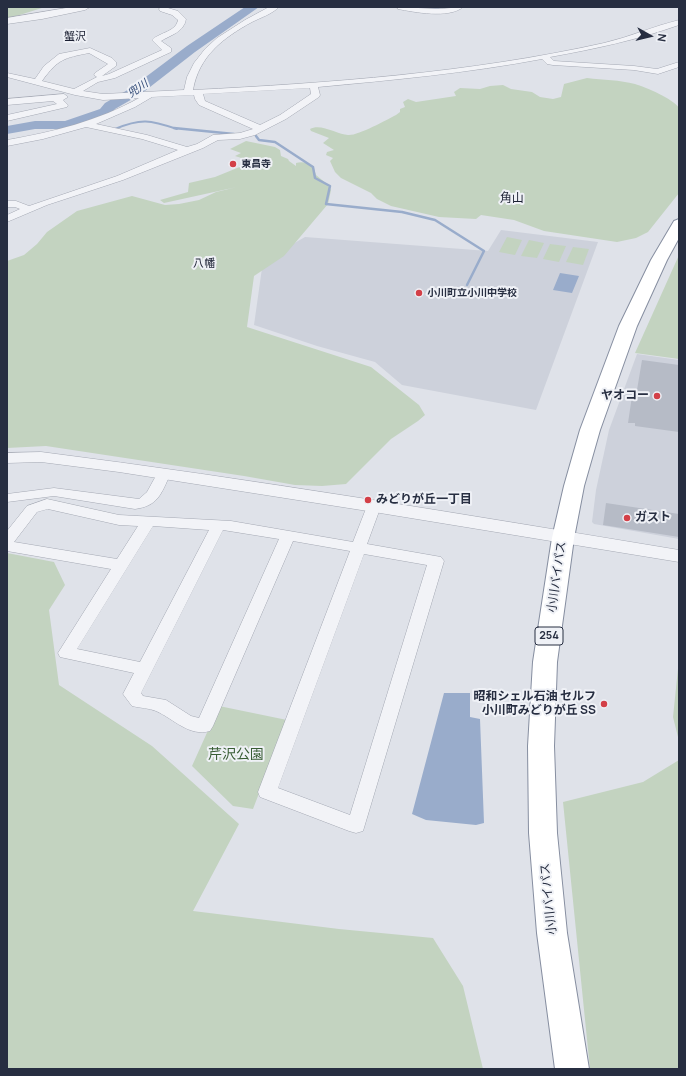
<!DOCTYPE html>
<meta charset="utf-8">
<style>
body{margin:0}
#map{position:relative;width:686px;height:1076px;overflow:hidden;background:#dfe2e9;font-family:Manrope,sans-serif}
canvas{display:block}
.frame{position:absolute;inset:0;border:8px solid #272e41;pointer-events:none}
.north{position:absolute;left:630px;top:16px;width:40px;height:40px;-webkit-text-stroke:3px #eff1f6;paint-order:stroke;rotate:98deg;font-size:11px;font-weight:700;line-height:16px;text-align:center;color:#272e41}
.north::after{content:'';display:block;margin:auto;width:14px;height:18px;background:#272e41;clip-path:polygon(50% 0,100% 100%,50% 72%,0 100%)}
</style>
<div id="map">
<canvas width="686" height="1076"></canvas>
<div class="frame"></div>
<div class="north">N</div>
</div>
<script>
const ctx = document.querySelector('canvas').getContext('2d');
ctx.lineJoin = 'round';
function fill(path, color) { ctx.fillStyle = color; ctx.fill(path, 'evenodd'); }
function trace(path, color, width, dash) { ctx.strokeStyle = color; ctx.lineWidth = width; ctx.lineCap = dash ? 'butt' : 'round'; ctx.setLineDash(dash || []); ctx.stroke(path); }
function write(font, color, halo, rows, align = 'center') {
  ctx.font = font + ' Manrope,"Noto Sans JP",sans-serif'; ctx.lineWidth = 4; ctx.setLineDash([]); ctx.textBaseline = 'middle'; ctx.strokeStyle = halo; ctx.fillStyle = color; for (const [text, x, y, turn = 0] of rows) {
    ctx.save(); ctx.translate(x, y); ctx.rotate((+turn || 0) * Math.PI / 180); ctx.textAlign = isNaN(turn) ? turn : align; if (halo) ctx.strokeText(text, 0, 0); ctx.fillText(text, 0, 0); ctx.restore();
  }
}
fill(new Path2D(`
 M 501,230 L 598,242 L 536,410 L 402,385 L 375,362 L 317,346 L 254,325 L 263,261 L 305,237 L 488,251 Z
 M 637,354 L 679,360 L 679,539 L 594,524 L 592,522 L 596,490 L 609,430 Z`), '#cdd1db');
fill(new Path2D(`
 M 7,7 L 45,7 L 7,19 Z
 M 587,78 C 603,80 620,80 635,84 C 645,87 674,99 679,108 L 679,193 L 648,232 L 636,238 L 617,242 L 544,231 L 514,220 L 481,215 L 476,219 L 439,217 L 391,206 L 377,199 L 371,193 L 341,178 L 335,172 L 330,161 L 333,158 L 326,155 L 327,152 L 334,150 L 323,143 L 329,138 L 311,131 L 310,129 C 321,123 338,135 348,135 C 358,136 386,120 396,115 L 400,112 L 400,109 L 405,107 L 403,102 L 408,99 L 416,102 L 456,96 L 454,92 L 460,88 L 480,89 L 490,86 L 503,85 L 511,89 L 532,92 L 540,97 L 553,99 L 561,97 L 564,84 Z
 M 246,141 L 275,147 L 280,150 L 281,156 L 288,159 L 289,161 L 296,166 L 296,163 C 302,161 308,163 313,166 L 316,175 L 327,184 L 331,190 L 328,204 L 284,256 L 254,276 L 247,327 L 371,367 L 419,405 L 425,415 L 418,421 L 391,439 L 346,484 L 322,486 L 295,485 L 244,476 L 46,446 L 7,448 L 7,261 L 24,255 L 37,244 L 47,232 L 77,211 L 132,196 L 165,205 L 179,204 L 199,200 L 216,192 L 237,187 L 164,203 L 160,200 L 188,192 L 189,183 L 215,177 L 247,164 L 251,161 L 235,156 L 241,153 L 230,149 Z
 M 507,237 L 522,240 L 515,255 L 499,252 Z
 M 529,240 L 544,243 L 537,258 L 521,256 Z
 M 550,244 L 566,246 L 559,262 L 543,259 Z
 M 573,247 L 589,249 L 583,265 L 566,262 Z
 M 679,255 L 679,359 L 635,353 Z
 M 7,553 L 54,562 L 65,585 L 49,610 L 59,685 L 152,746 L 239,824 L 193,911 L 339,929 L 433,938 L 463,986 L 483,1069 L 7,1069 Z
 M 679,659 L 679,741 L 673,717 Z
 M 219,706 L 287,720 L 253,809 L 233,806 L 192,766 Z
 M 679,760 L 679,1069 L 590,1069 L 563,802 L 643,782 Z`), '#c3d3c0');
fill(new Path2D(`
 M 560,273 L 579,276 L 572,293 L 553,290 Z
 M 444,693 L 470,693 L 470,717 L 480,719 L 484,823 L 476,825 L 426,820 L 412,814 Z`), '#99accb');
trace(new Path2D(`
 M 412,7 L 429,9 L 441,7
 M 115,129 C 141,118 150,120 177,129`), '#99accb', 2);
trace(new Path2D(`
 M 174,128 L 234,134
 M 256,136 L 259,140 L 275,142 L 313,167 L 315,178 L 330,186 L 326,204 L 402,212 L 435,220 L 484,251 L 467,285`), '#99accb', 2.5);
fill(new Path2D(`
 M 245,7 L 259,7 L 195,52 L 141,94 L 115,109 L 110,115 L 66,129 L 35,129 L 7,134 L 7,126 L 35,121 L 65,121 L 100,109 L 105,103 L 131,88 L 187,46 Z`), '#99accb');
fill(new Path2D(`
 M 642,360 L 679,365 L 679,432 L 635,426 L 635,423 L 628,423 L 632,396 L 636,396 Z
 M 606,503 L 679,514 L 679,537 L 603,525 Z`), '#b6bbc6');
const minor = new Path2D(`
 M 161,7 L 169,7 L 168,8 L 178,11 L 186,19 C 184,32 171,35 161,41 L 171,48 L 171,52 L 115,78 L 98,82 L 83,91 L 103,94 L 184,90 L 187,77 L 194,63 L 205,49 L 217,38 L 245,20 L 269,7 L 279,7 C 272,14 260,18 252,22 C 223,38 199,56 193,90 C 330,83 469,73 604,43 C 630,37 654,26 679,20 L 679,25 C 637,40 594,49 550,57 L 554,61 L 634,66 L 657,69 L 679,62 L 679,67 L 658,74 L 634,70 L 553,65 L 547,64 L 542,59 C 468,73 393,80 318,87 L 320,95 L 319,97 L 286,119 L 255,135 L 240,139 L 218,140 L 203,148 L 123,180 L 47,205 L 7,222 L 7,215 L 20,209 L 15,207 L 7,207 L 7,201 L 16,201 L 29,206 L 117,176 L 178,150 L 142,139 L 86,127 L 43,139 L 7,146 L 7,140 C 53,132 98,121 139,98 L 103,100 L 75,95 L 7,77 L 7,73 L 35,79 L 44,66 L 59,54 L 90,48 L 112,58 L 116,62 L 116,66 L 102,76 L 109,74 L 162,50 L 152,40 C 160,32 176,32 178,20 L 172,15 L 160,11 L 159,9 ZM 89,53 L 108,64 L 95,73 L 94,75 L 97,77 L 74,89 L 42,81 C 58,59 64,58 89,53 ZM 310,88 L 311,94 L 280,115 L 260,125 L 205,101 L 203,94 ZM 194,95 L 195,99 L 199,105 L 253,129 L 240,133 L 213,135 L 197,144 L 187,147 L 147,135 L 96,124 L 135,107 L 152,97 Z
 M 397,7 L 439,9 L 463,7 C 449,19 414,12 398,9 Z
 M 64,94 L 68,97 L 63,100 L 68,105 L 67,107 L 7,121 L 7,115 L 57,104 L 53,101 L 7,105 L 7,99 Z
 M 163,471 L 168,472 L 170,475 C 161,494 158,506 135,509 L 54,496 L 7,502 L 7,494 L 54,488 L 139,499 L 147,492 L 158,472 Z
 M 47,499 L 119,515 L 231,521 L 353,542 L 367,506 L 369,503 L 374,501 L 379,503 L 381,506 L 367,544 L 441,557 L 444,561 L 363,831 L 356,833 L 349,831 L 260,797 L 258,792 L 350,551 L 293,541 L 213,726 L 210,731 C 189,737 174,719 156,711 C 149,708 140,708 132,706 L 123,694 L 134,673 L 60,657 L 58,653 L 111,569 L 7,551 L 7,531 L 27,506 ZM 48,509 L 119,525 L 138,526 L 117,559 L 14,542 L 37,512 ZM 153,526 L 209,530 L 140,662 L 77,649 ZM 223,530 L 279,539 L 199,718 L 191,716 L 166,700 L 143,696 L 141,693 ZM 364,554 L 427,565 L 350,815 L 278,788 Z`);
const tertiary = new Path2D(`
 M 72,7 L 90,7 L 85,10 L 42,19 L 7,24 L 7,18 Z
 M 41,452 C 254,479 467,515 679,550 L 679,562 L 374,512 L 119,472 L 41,462 L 7,463 L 7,453 Z`);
const trunk = new Path2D(`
 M 679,219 L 679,238 L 667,260 L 637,326 L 600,430 L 584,486 L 574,538 L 557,662 L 554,746 L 557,833 L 567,933 L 589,1069 L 555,1069 L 537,933 L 529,833 L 528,746 L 533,662 L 552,538 L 564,486 L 580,430 L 619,326 L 651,260 L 674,221 Z`);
trace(minor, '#a4a8b3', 1);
trace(tertiary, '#a4a8b3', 1);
trace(trunk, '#868ea0', 2);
fill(minor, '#f2f3f7');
fill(tertiary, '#f2f3f7');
fill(trunk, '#fff');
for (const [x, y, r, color] of [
 [233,164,4,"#d33f47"],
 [419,293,4,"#d33f47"],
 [657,396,4,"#d33f47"],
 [368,500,4,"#d33f47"],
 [627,518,4,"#d33f47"],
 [604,704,4,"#d33f47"]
]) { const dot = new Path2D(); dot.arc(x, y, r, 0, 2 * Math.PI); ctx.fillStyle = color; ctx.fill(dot); trace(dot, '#eff1f6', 1.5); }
write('bold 10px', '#272e41', '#eff1f6', [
 ["東昌寺",241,164],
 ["小川町立小川中学校",427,293]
], 'left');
write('11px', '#1a1f32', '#eff1f6', [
 ["蟹沢",75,37],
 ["八幡",204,264]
]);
write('italic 11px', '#304976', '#eff1f6', [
 ["兜川",138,89,-35]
]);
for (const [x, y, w] of [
 [549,636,28]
]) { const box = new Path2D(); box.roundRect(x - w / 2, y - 9, w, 18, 3); ctx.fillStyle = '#eff1f6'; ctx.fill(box); trace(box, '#272e41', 1); }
write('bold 11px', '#272e41', null, [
 ["254",549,636]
]);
write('12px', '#1a1f32', '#eff1f6', [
 ["角山",512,199]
]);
write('bold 12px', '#272e41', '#eff1f6', [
 ["ヤオコー",649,396],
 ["みどりが丘一丁目",376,500,"left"],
 ["ガスト",635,518,"left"],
 ["昭和シェル石油 セルフ",596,697],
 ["小川町みどりが丘 SS",596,711]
], 'right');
write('12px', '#272e41', '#eff1f6', [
 ["小川バイパス",557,577,-82],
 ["小川バイパス",549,899,-96]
]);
write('14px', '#385d34', '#eff1f6', [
 ["芹沢公園",236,755]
]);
</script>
